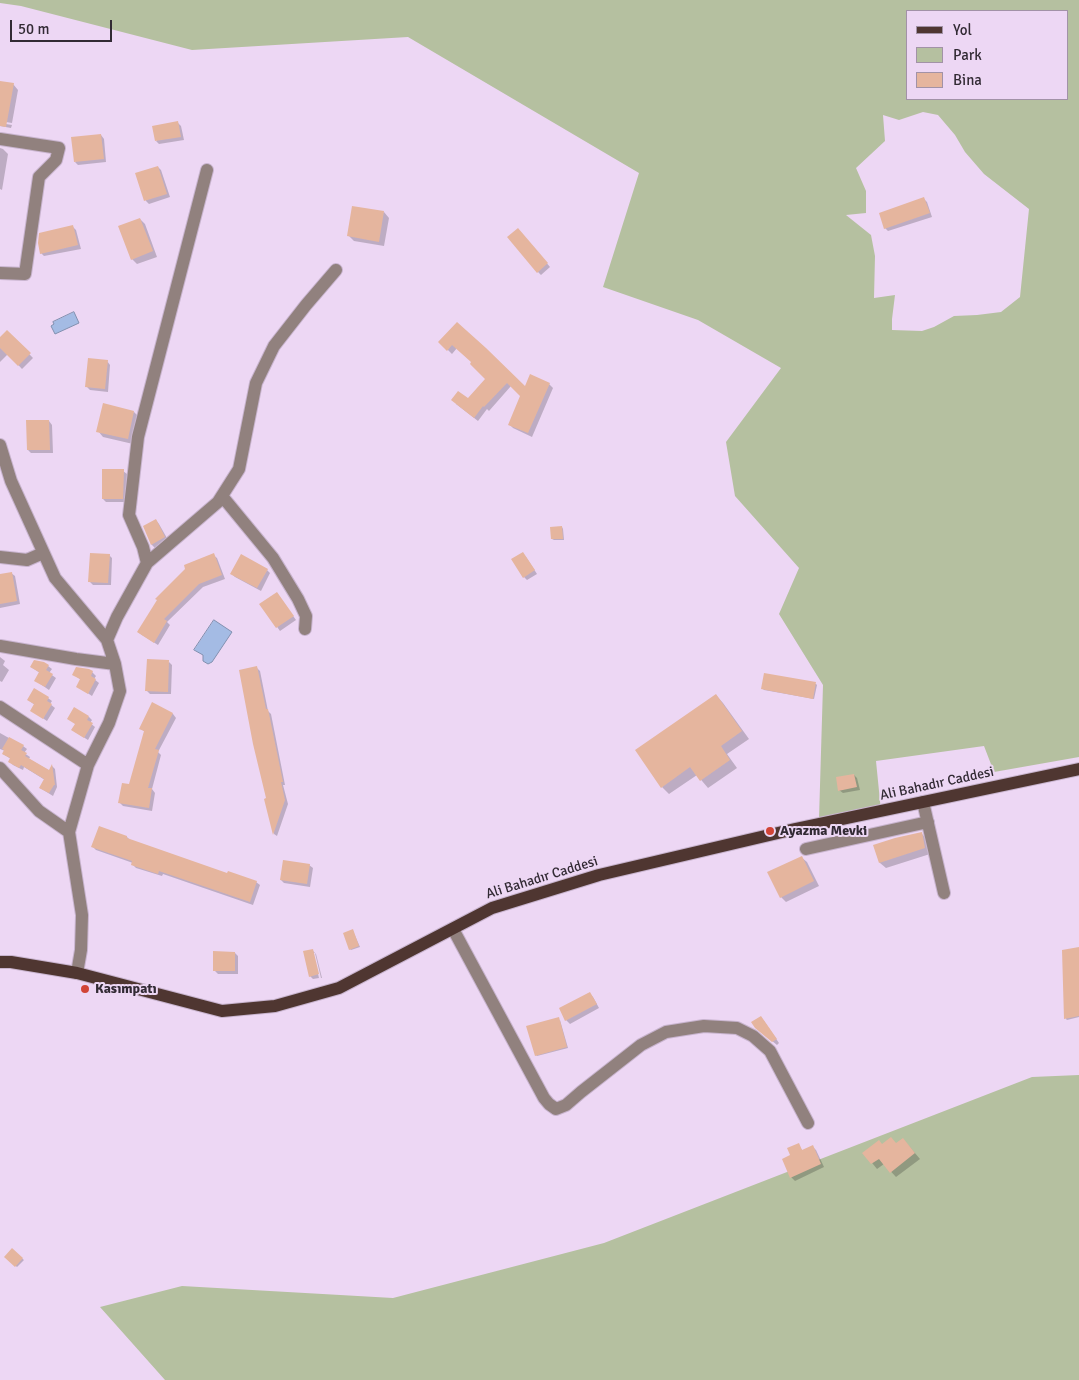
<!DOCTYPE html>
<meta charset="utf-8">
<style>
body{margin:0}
#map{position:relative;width:1079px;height:1380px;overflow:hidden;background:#edd7f4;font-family:Signika,sans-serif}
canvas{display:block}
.legend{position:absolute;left:906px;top:10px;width:162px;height:90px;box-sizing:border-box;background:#edd7f4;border:1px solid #a292a7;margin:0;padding:6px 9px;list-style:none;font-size:15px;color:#322a34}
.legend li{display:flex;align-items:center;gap:10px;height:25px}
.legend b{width:25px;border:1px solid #a292a7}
.scale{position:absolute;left:10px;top:20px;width:102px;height:22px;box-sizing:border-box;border:2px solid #322a34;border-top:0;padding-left:6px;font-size:15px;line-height:18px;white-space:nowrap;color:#322a34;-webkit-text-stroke:4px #edd7f4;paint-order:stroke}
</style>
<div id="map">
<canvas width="1079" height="1380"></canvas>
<ul class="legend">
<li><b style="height:6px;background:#4f3631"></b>Yol</li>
<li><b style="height:14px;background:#b5c0a0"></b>Park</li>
<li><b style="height:14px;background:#e5b59e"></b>Bina</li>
</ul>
<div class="scale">50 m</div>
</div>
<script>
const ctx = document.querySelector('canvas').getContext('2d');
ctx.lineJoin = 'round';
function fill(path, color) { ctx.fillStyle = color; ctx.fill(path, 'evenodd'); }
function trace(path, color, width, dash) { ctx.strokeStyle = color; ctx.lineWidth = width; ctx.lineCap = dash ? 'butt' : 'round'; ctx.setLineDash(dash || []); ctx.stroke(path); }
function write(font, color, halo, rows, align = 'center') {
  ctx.font = font + ' Signika,sans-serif'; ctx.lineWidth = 4; ctx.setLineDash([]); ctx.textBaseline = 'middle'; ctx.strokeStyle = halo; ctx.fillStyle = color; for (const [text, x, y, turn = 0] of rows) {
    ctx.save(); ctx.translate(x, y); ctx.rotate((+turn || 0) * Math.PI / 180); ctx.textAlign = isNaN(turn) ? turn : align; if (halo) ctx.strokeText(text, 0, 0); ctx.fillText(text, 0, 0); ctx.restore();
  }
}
fill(new Path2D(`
 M 0,0 L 1079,0 L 1079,757 L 994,772 L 984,746 L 876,761 L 881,811 L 819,819 L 823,685 L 779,614 L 799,568 L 735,496 L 726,442 L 781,368 L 698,320 L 603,287 L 639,173 L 408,37 L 192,50 L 21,6 L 0,3 ZM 908,11 L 1068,11 L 1068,99 L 908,99 ZM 923,112 L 938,115 L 955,135 L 965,152 L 984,174 L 1029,209 L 1020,297 L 1001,312 L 977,315 L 954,316 L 934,327 L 922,331 L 892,330 L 892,319 L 895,295 L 874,298 L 875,256 L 871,235 L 846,215 L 866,213 L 866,191 L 856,168 L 885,141 L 883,115 L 899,120 Z
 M 1079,1075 L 1079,1380 L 165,1380 L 100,1307 L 182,1286 L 393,1298 L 604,1243 L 1032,1077 Z`), '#b5c0a0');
const water = new Path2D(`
 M 74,312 L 79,323 L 55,334 L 51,326 L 54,324 L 53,322 Z
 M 214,620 L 232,632 L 212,662 L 208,664 L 203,661 L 203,655 L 194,650 Z`);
fill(water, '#a4bbe4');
trace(water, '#8290af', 1);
fill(new Path2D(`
 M 0,82 L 13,84 L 18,90 L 12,123 L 0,121 Z
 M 0,123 L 12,125 L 11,128 L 0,126 Z
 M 178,123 L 181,126 L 184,140 L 159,144 L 156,141 Z
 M 101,135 L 104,139 L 106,162 L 78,165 L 75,162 Z
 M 0,148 L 3,149 L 8,154 L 2,190 L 0,189 Z
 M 158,167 L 161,170 L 170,197 L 149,204 L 146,201 L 137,174 Z
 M 924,199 L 927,202 L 932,217 L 888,231 L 885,228 Z
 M 384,212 L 389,218 L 384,246 L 354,241 L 349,236 Z
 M 140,219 L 145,224 L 157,257 L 137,264 L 132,259 Z
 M 73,227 L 76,230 L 81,249 L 44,256 L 41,253 Z
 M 521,233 L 550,267 L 541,275 L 538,272 Z
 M 457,324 L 525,388 L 549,384 L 553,388 L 532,437 L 513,428 L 509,424 L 522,396 L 511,386 L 489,411 L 487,409 L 478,421 L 456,404 L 468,400 L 487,379 L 473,363 L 457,348 L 452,354 L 440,342 Z
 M 7,331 L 33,358 L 22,369 L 8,354 L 0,362 L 0,338 Z
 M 107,361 L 110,365 L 108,392 L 90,390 L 87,387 Z
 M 134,412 L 139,417 L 133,444 L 103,437 L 98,431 Z
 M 49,421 L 52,425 L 53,453 L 31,453 L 28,450 Z
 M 123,471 L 127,474 L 126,502 L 106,502 L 103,499 Z
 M 156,520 L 159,524 L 168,540 L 155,548 L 152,545 L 144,527 Z
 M 562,527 L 563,529 L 564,540 L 554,540 L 552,539 Z
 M 109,555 L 112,558 L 111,585 L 93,585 L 89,581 Z
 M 213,555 L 217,558 L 225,579 L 203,587 L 167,622 L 170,625 L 158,645 L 142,635 L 138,632 Z
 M 526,557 L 537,574 L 527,580 L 524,577 Z
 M 267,570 L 270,573 L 261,591 L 235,577 L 232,574 Z
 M 11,573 L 15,576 L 20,604 L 0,608 L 0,575 Z
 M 277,593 L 296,620 L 280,631 L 261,604 Z
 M 0,657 L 5,661 L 3,665 L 9,670 L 2,682 L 0,681 Z
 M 169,662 L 172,665 L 171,694 L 150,694 L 146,690 Z
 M 48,666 L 52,669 L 49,673 L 56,678 L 49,690 L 36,681 L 40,673 L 31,667 Z
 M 257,668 L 260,671 L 268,711 L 271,714 L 285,785 L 283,785 L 288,804 L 277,836 L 274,834 L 266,800 L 267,799 Z
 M 92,672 L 96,676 L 94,679 L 99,683 L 92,696 L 77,686 L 81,680 L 73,674 Z
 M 765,675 L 816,684 L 817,685 L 814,699 L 764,690 L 763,689 Z
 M 716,695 L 723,703 L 749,739 L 727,754 L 737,768 L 708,788 L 697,775 L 669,794 L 662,787 Z
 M 48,698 L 52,701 L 50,704 L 55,708 L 47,721 L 32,711 L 35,705 L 28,700 Z
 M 153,704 L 173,714 L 176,718 L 158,752 L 161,755 L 152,789 L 155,793 L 152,811 L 123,806 L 119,802 L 130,785 L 145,732 L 140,728 Z
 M 89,717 L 92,720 L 90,723 L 95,727 L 88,740 L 72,730 L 76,724 L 69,719 Z
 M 0,733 L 23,746 L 27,749 L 24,753 L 30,757 L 29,759 L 50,771 L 52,766 L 55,769 L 57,787 L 53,796 L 40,788 L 45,780 L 24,767 L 23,770 L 13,765 L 9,761 L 11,759 L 3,754 L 5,751 L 0,749 Z
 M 854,775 L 857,778 L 860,790 L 843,793 L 839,790 Z
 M 921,833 L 927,839 L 930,854 L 886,868 L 880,863 L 875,846 Z
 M 127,837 L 131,841 L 228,874 L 256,882 L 260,885 L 253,905 L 163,874 L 162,876 L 136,868 L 132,864 L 133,863 L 96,850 L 93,847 Z
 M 801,857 L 807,862 L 819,886 L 786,902 L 781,897 Z
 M 309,865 L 313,868 L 310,887 L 284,883 L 281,880 Z
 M 353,931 L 360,947 L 351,950 L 350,949 Z
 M 1079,948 L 1079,1017 L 1067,1020 L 1066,1019 Z
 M 313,951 L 315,953 L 313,953 L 319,978 L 313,979 L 310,976 Z
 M 235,953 L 238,956 L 238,974 L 218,974 L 214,970 Z
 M 315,953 L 316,954 L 322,978 L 321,978 Z
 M 589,993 L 593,997 L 599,1008 L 570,1024 L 566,1020 L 560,1009 Z
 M 560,1020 L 568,1048 L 537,1056 L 536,1055 Z
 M 764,1021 L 779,1043 L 777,1045 L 760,1031 Z
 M 903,1139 L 920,1159 L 896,1177 L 884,1164 L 877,1169 L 864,1153 L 882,1145 L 897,1145 Z
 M 798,1145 L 803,1151 L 813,1147 L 816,1150 L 824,1167 L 795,1181 L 791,1177 L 783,1160 L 792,1156 Z
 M 12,1250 L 24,1260 L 17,1267 L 6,1257 Z`), '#0003');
fill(new Path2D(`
 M 0,81 L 14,83 L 6,127 L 0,126 Z
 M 178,121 L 181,137 L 155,141 L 152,126 Z
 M 101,134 L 104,159 L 74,162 L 71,137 Z
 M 158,166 L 167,194 L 144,201 L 135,173 Z
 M 924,197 L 930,213 L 884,229 L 879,213 Z
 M 352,206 L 384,211 L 379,242 L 347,236 Z
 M 140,218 L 153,251 L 131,260 L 118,226 Z
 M 73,225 L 78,245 L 40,254 L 38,243 L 39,233 Z
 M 518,228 L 548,263 L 537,273 L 507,237 Z
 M 457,322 L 486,348 L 525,386 L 530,374 L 550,383 L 528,433 L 508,425 L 520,396 L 507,383 L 484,407 L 483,406 L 474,418 L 451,400 L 458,391 L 468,398 L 485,379 L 470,364 L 471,362 L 452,345 L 447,351 L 438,342 Z
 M 7,330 L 31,353 L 18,366 L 0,348 L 0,337 Z
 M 88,358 L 108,360 L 105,389 L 85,387 Z
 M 103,403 L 134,411 L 128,439 L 96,432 Z
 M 26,420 L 49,420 L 50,450 L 27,450 Z
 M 102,469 L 124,469 L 123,499 L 102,499 Z
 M 156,519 L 165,537 L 151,545 L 143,526 Z
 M 562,526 L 563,539 L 551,539 L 550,527 Z
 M 523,552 L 535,570 L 523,578 L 511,559 Z
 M 90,553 L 110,554 L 108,583 L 88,582 Z
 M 214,553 L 222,575 L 199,584 L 164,619 L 167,621 L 154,643 L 137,632 L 157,600 L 155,599 L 185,569 L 184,565 Z
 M 241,554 L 268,569 L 257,588 L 230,574 Z
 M 12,572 L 17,601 L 0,604 L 0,574 Z
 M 277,592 L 294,616 L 276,628 L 259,604 Z
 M 147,659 L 169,660 L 168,692 L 145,691 Z
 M 34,660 L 44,662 L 49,665 L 46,670 L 53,674 L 45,687 L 34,681 L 39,672 L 30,667 Z
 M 257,666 L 266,709 L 268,709 L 283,782 L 281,782 L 285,800 L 273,835 L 264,799 L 266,798 L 253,744 L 239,670 Z
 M 76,667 L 89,669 L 93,671 L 91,676 L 96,679 L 88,694 L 76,687 L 80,679 L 72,675 Z
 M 764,673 L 816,682 L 813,699 L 761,689 Z
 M 34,688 L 49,697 L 47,701 L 52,704 L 43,719 L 30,711 L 34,704 L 27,700 Z
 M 716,694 L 742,731 L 721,746 L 730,760 L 700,781 L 690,767 L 661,788 L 635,750 Z
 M 152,702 L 173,713 L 155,749 L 159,750 L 148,788 L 152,788 L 149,808 L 118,803 L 122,783 L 129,784 L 144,731 L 139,729 Z
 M 74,707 L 89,716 L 87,720 L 93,723 L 84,738 L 71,730 L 75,724 L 67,719 Z
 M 9,737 L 24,745 L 21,750 L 27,753 L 25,756 L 49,770 L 52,764 L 55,785 L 54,785 L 49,793 L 39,788 L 44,779 L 21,765 L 19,768 L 8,762 L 10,758 L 2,754 L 4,750 L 2,749 Z
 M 854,774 L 857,787 L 838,791 L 836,777 Z
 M 99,826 L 127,836 L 127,838 L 227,873 L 228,871 L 257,881 L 250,902 L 159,871 L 158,874 L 131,865 L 132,861 L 91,847 Z
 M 922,832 L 925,848 L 879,863 L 873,845 L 895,838 Z
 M 802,856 L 814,881 L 780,898 L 767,872 Z
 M 283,860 L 310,864 L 307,884 L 280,880 Z
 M 353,929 L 359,946 L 349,950 L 343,933 Z
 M 1079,947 L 1079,1016 L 1064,1019 L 1062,950 Z
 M 313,949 L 319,974 L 309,977 L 303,951 Z
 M 213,951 L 235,952 L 235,971 L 213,971 Z
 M 590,992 L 597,1004 L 565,1021 L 559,1008 Z
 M 761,1016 L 777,1039 L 772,1042 L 755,1028 L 751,1022 Z
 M 559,1017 L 567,1047 L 535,1056 L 526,1026 Z
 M 891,1137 L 896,1143 L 903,1138 L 915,1153 L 890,1173 L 879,1159 L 871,1164 L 862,1153 L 879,1140 L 882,1144 Z
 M 799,1143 L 802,1150 L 813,1145 L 821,1164 L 790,1178 L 782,1159 L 790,1155 L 787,1148 Z
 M 12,1248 L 23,1258 L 15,1267 L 4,1257 Z`), '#e5b59e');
const minor = new Path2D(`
 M 0,139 L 59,148 L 56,160 L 39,177 L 25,274 L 0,273
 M 0,445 L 11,481 L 55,578 L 107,640 L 115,664 L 120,691 L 109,723 L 88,765 L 69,832 L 82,915 L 81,950 L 77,973
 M 222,496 L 273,558 L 298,599 L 306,616 L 305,629
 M 0,557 L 27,560 L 43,553
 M 147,563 L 143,547 L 129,515 L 138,437 L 207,170
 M 107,640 L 117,617 L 147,563 L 218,502 L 239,469 L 256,383 L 274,346 L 306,305 L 336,270
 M 0,646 L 76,659 L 115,664
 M 0,707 L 88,765
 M 0,768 L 39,811 L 69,832
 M 923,802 L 944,893
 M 806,849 L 928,822
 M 453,929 L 544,1098 L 549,1104 L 556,1109 L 566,1105 L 581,1092 L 641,1045 L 666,1032 L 704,1026 L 737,1028 L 753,1036 L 770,1051 L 808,1123`);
const major = new Path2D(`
 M 0,962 L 11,962 L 77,973 L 222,1011 L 275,1006 L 339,988 L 492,908 L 599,875 L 795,829 L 1079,769`);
trace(minor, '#c8b4ce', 14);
trace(major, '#c8b4ce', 14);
trace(minor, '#91817e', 12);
trace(major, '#4f3631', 12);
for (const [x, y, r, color] of [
 [770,831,5,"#d14436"],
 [85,989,5,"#d14436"]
]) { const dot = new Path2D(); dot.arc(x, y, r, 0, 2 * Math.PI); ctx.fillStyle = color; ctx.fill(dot); trace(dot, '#edd7f4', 2); }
write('14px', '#322a34', '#edd7f4', [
 ["Ali Bahadır Caddesi",937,784,-12],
 ["Ali Bahadır Caddesi",542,878,-17]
]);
write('bold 14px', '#322a34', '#edd7f4', [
 ["Ayazma Mevki",780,831],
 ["Kasımpatı",95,989]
], 'left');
</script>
